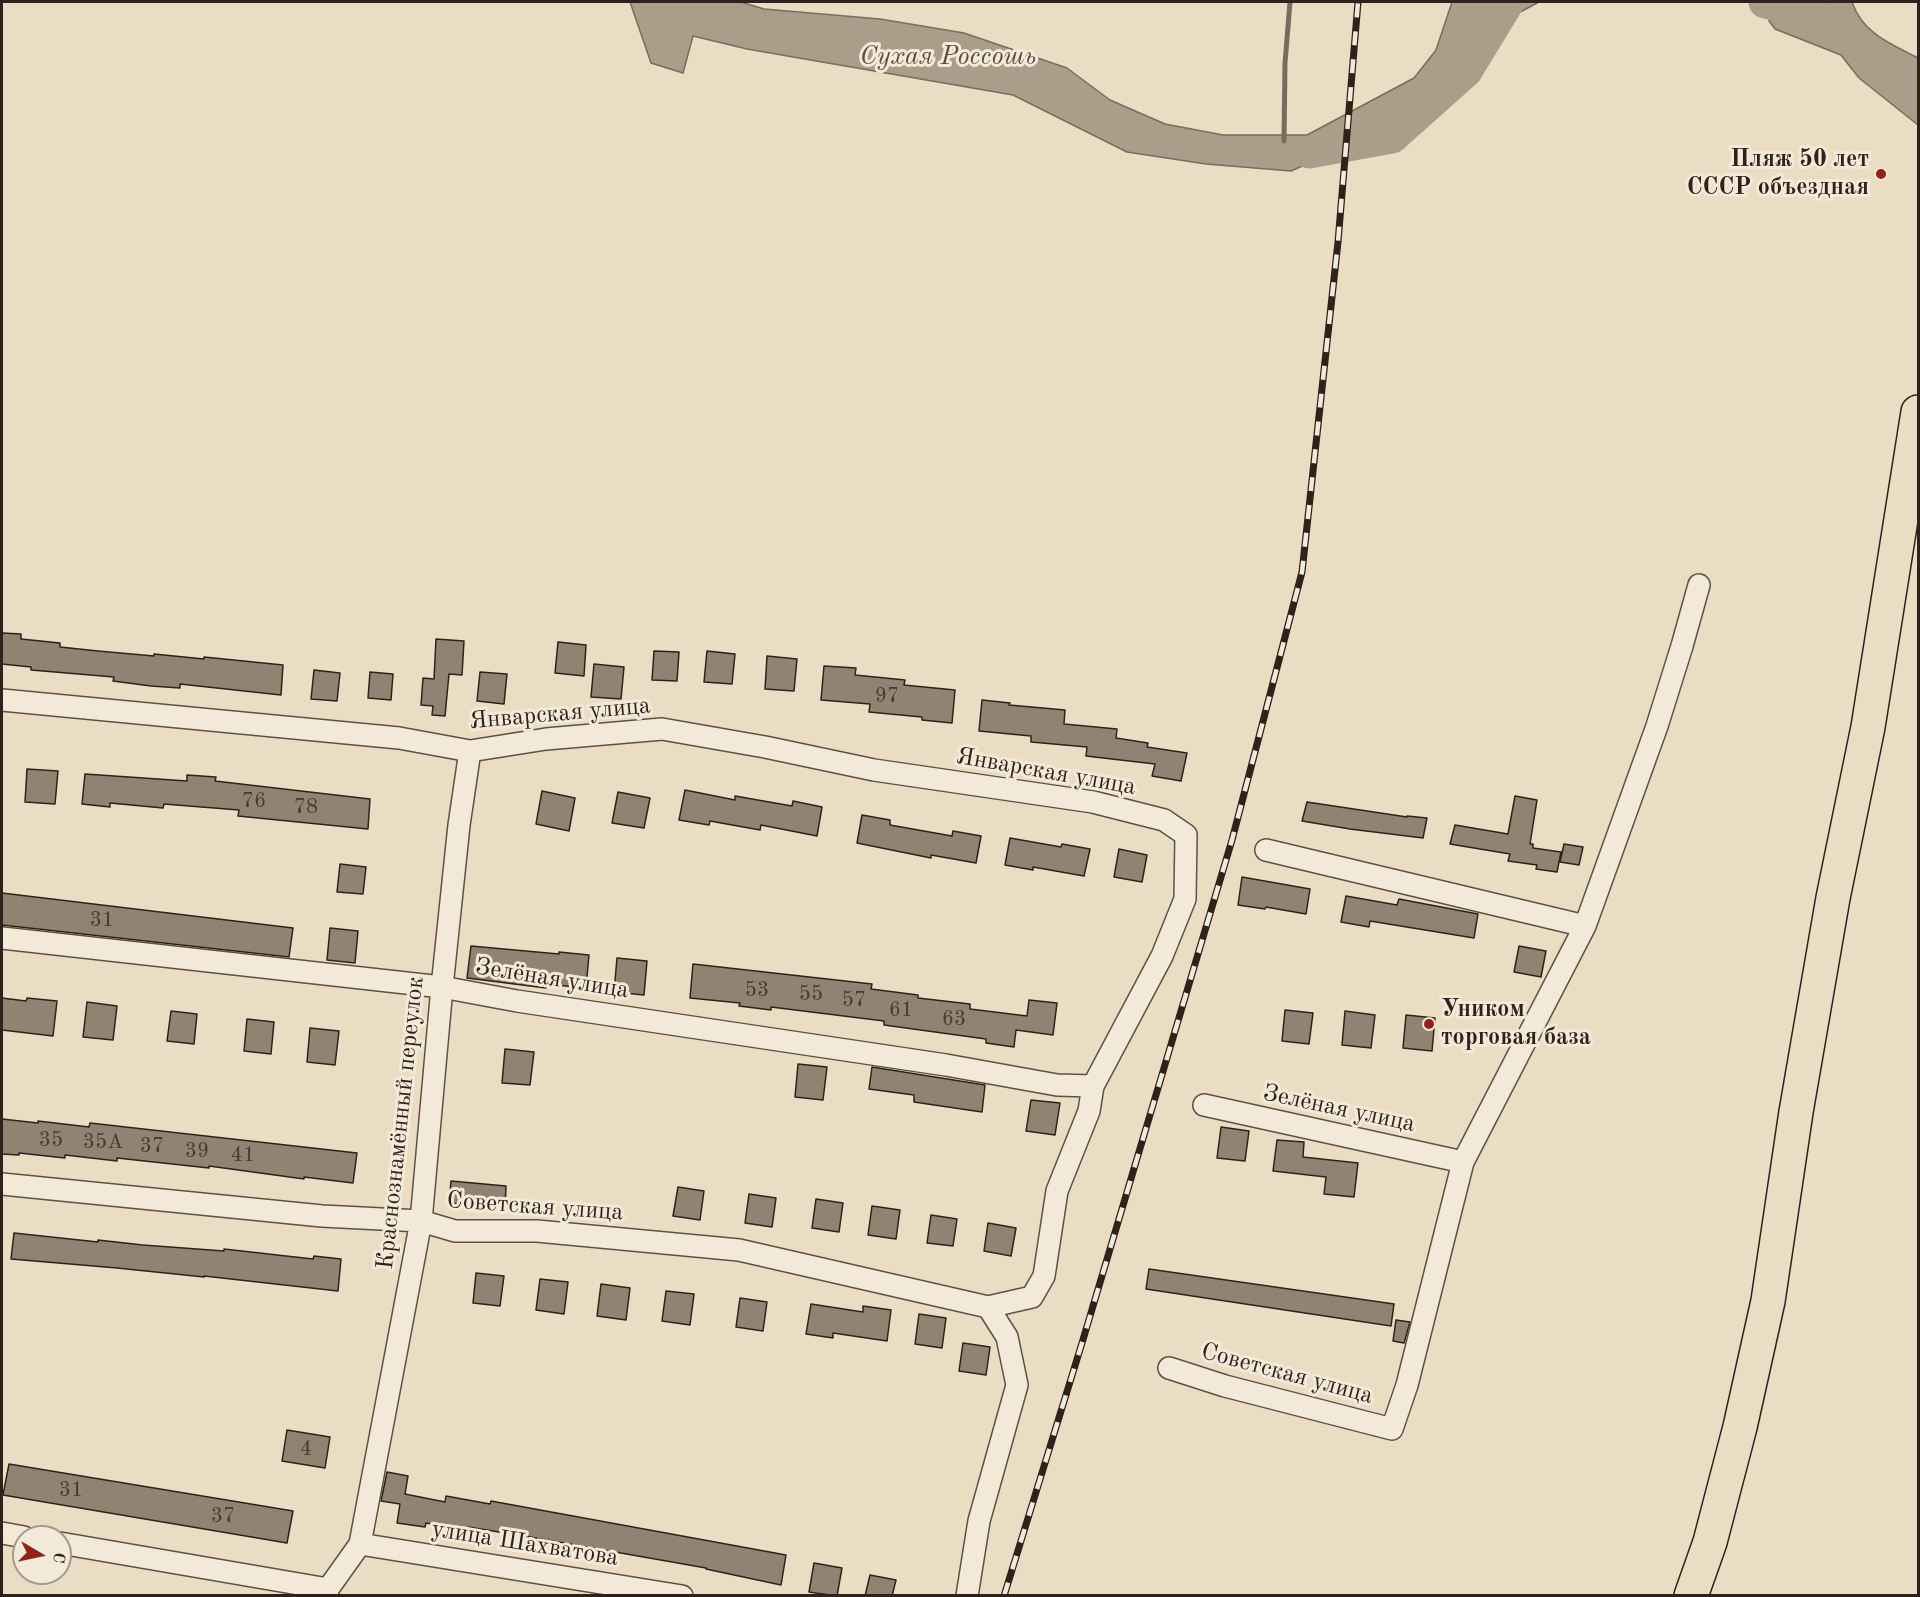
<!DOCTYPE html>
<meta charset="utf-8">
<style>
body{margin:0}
#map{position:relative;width:1920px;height:1597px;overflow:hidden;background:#ebddc3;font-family:"Old Standard TT",serif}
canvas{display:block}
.frame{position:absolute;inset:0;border:3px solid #30211a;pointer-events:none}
.north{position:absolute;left:12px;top:1525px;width:60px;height:60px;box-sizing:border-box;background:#f2e9d8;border:2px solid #a4998c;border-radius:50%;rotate:99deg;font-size:16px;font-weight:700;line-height:24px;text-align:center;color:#30211a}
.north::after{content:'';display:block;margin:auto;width:21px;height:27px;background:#8f2418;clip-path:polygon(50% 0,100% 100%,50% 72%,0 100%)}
</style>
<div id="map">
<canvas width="1920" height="1597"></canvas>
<div class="frame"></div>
<div class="north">С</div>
</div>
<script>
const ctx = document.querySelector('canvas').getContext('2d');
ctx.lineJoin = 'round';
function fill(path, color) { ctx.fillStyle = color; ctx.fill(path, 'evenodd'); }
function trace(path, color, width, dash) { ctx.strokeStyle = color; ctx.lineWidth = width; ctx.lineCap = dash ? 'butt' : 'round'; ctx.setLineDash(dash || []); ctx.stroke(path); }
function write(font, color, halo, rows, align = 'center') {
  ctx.font = font + ' "Old Standard TT",serif'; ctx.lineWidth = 6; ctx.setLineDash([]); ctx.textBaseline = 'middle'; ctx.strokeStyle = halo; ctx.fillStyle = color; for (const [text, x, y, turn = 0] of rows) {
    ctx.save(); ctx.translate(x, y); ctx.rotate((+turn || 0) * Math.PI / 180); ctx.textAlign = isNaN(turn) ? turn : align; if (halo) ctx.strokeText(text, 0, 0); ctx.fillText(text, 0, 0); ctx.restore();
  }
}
const water = new Path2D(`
 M 630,2 L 741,2 L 764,9 L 880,19 L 964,33 L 1067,68 L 1110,100 L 1165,124 L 1223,135 L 1307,135 L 1414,78 L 1436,50 L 1452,2 L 1539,2 L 1477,35 L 1437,116 L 1400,123 L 1291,171 L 1206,164 L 1127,152 L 1013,95 L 747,49 L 693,36 L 683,73 L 651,63 Z
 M 1771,2 L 1852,2 C 1863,34 1891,44 1918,58 L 1918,125 L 1859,78 L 1841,55 L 1775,29 L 1769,21 Z`);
fill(water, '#ab9d8a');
trace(water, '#7a6b5d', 1.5);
trace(new Path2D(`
 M 1284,141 L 1285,63 L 1290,2`), '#7a6b5d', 5);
trace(new Path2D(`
 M 1765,2 L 1811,13 L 1814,16
 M 1309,152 L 1392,137 L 1466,71 L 1508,2`), '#ab9d8a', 33);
const building = new Path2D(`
 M 2,633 L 21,634 L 21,639 L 60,643 L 60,647 L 98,651 L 154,656 L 154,654 L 204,659 L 204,657 L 283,665 L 281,695 L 180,684 L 180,688 L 151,686 L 113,681 L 114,677 L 31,670 L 31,667 L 2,664 Z
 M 436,639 L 464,641 L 462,675 L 449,674 L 445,716 L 432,715 L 433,706 L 421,705 L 423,678 L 434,679 Z
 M 558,642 L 586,645 L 584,676 L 555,673 Z
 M 654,651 L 679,652 L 677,681 L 652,680 Z
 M 707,651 L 735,654 L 732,684 L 704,682 Z
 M 767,656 L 797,659 L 794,691 L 765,689 Z
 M 594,664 L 624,667 L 621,699 L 591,697 Z
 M 824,666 L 856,668 L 855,675 L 905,680 L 904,685 L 955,690 L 952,723 L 922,720 L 922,717 L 869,712 L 870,704 L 821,700 Z
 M 314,670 L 340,673 L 337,701 L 311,699 Z
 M 370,672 L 393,674 L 391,700 L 368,698 Z
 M 480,672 L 507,674 L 504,704 L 477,701 Z
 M 982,700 L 1010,703 L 1009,705 L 1065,710 L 1064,724 L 1117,729 L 1116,738 L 1148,743 L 1147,747 L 1187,753 L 1181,781 L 1152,776 L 1155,764 L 1086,756 L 1087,747 L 1031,742 L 1031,736 L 979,731 Z
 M 27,769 L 58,771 L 55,804 L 25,802 Z
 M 85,774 L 187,781 L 187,775 L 216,777 L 215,781 L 370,799 L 368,829 L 238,816 L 239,810 L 164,804 L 163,808 L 110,803 L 110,807 L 82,804 Z
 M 685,790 L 735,800 L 735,796 L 792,806 L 793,801 L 822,807 L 817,836 L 761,825 L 760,830 L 710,821 L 709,825 L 679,820 Z
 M 542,791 L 575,798 L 569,831 L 536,824 Z
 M 618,792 L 650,798 L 644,828 L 612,823 Z
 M 1515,796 L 1537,800 L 1530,844 L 1533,844 L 1533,848 L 1561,852 L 1557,872 L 1536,869 L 1537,865 L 1508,861 L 1510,854 L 1450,844 L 1455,825 L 1508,834 Z
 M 1307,802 L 1407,817 L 1407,816 L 1427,818 L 1423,838 L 1350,829 L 1302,821 Z
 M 862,815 L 890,820 L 890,825 L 952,836 L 953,831 L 981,836 L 976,863 L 931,855 L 931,858 L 857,843 Z
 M 1010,838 L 1061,847 L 1062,844 L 1090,849 L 1084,876 L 1033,867 L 1033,870 L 1005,865 Z
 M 1564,844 L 1583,847 L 1579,865 L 1560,862 Z
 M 1119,849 L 1147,855 L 1142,882 L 1114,877 Z
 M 340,864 L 366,867 L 363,894 L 337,892 Z
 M 1242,877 L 1310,889 L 1306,914 L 1266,907 L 1265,909 L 1238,905 Z
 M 2,893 L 293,928 L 289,957 L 2,925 Z
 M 1346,896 L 1397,905 L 1399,899 L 1478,914 L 1474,938 L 1370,921 L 1369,927 L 1341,922 Z
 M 330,928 L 358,931 L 355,963 L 327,960 Z
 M 471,946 L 559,954 L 559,952 L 589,955 L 586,988 L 546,984 L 546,988 L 467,978 Z
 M 1519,946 L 1546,951 L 1541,977 L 1514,972 Z
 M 617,958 L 647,961 L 644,995 L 614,992 Z
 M 693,964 L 872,984 L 871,989 L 918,995 L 918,998 L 970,1004 L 970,1009 L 1027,1016 L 1029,1000 L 1057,1003 L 1053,1035 L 1016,1030 L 1014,1047 L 986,1043 L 986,1039 L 884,1025 L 884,1021 L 771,1007 L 771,1010 L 739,1006 L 740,1003 L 690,998 Z
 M 2,998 L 26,1001 L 27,998 L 57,1001 L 53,1036 L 2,1030 Z
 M 87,1002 L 117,1006 L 113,1040 L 83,1037 Z
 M 1285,1010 L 1313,1013 L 1309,1044 L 1282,1041 Z
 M 171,1011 L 197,1014 L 194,1044 L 167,1041 Z
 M 1345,1011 L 1375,1015 L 1371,1048 L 1342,1045 Z
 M 1406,1015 L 1435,1018 L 1432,1051 L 1403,1048 Z
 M 247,1019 L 274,1022 L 271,1054 L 244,1051 Z
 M 310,1028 L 339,1031 L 335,1065 L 307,1062 Z
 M 505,1049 L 534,1052 L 530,1085 L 502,1083 Z
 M 798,1064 L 827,1067 L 823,1100 L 795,1097 Z
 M 872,1067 L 985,1085 L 982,1112 L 914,1102 L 914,1095 L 869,1089 Z
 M 1031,1100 L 1060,1103 L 1055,1135 L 1026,1131 Z
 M 2,1119 L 38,1123 L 38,1121 L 89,1127 L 90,1123 L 357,1153 L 353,1183 L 304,1177 L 304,1179 L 209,1166 L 209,1168 L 117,1158 L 117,1161 L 65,1155 L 65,1158 L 19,1153 L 19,1155 L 2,1154 Z
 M 1221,1127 L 1249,1131 L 1245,1161 L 1217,1158 Z
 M 1277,1140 L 1304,1142 L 1303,1157 L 1358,1163 L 1354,1197 L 1324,1194 L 1326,1177 L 1273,1171 Z
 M 451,1181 L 506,1186 L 505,1208 L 449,1203 Z
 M 678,1187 L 704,1191 L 700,1220 L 673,1216 Z
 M 749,1194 L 776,1198 L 772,1227 L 745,1223 Z
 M 816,1199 L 843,1203 L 839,1232 L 812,1228 Z
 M 872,1206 L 900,1210 L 896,1239 L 868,1235 Z
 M 931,1215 L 957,1219 L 953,1246 L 927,1243 Z
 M 988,1223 L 1016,1228 L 1011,1256 L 984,1251 Z
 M 14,1233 L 98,1242 L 98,1240 L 143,1245 L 224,1251 L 224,1249 L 313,1259 L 314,1256 L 341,1259 L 338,1291 L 204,1276 L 204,1277 L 117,1268 L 11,1259 Z
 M 1149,1269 L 1394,1304 L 1391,1326 L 1146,1289 Z
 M 476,1273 L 504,1276 L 500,1306 L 473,1303 Z
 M 540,1279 L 568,1282 L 564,1314 L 536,1310 Z
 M 601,1284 L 630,1288 L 626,1320 L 597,1316 Z
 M 666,1291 L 694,1294 L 690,1325 L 662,1321 Z
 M 740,1298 L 767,1302 L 763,1331 L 736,1327 Z
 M 811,1304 L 863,1312 L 863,1306 L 891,1310 L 887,1341 L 833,1333 L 833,1338 L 806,1334 Z
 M 919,1314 L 946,1318 L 942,1348 L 915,1344 Z
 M 1396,1320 L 1410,1322 L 1404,1343 L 1393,1341 Z
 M 963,1343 L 990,1347 L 986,1375 L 959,1371 Z
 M 287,1430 L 330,1437 L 325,1468 L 282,1461 Z
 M 9,1464 L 293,1511 L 287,1543 L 3,1495 Z
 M 387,1472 L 408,1476 L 405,1494 L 445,1502 L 446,1496 L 490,1504 L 491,1501 L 786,1555 L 781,1585 L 706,1569 L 706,1568 L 530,1537 L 468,1527 L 468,1530 L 426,1523 L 425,1527 L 397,1523 L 400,1504 L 381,1501 Z
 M 814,1563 L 842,1568 L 837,1596 L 809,1592 Z
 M 870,1575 L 896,1580 L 892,1596 L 865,1596 Z`);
fill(building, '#918372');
trace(building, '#30211a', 1.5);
const street = new Path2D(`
 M 2,700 L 399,738 L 470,751 L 546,739 L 662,729 L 765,747 L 874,770 L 1093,802 L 1164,820 L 1186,835 L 1185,899 L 1162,956 L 1093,1086 L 1089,1111 L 1057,1191 L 1044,1276 L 1032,1297 L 988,1307 L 1007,1337 L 1017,1385 L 979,1521 L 967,1596
 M 1266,850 L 1585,926
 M 2,938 L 442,987 L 517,1001 L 946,1065 L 1057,1085 L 1093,1086
 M 1204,1105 L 1463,1162
 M 2,1184 L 322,1216 L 421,1221 L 455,1231 L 537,1231 L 739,1250 L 988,1307
 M 1169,1368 L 1225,1386 L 1392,1429 L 1407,1385 L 1463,1162 L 1585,926 L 1657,726 L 1682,646 L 1699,585
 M 2,1533 L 24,1537
 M 60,1543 L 328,1589
 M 360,1544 L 682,1596
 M 327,1596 L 328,1589 L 360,1544 L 421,1221 L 442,987 L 459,825 L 470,751`);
const primary = new Path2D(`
 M 1691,1596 L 1710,1542 L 1740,1427 L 1768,1301 L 1796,1112 L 1833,898 L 1868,727 L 1918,412`);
trace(street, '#5f5044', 24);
trace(primary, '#30211a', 36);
trace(street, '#f2e9d8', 21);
trace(primary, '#ebddc3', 33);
const rail = new Path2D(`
 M 1004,1596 L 1082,1343 L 1232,840 L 1302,572 L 1338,242 L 1358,2`);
trace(rail, '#30211a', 7);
trace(rail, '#f2e9d8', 4.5, [14]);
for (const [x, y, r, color] of [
 [1881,174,6,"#8f2418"],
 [1429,1024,6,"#8f2418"]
]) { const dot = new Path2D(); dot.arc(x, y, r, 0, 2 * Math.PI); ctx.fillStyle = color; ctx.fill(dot); trace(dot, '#f2e9d8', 2); }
write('21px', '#483a30', null, [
 ["97",887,696],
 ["76",254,801],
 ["78",306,807],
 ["31",102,920],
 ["53",757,990],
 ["55",811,994],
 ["57",854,1000],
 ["61",901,1010],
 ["63",954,1019],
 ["35",51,1140],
 ["35А",103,1142],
 ["37",152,1146],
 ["39",197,1151],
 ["41",243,1155],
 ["4",306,1449],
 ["31",71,1490],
 ["37",223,1516]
]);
write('bold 24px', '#30211a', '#f2e9d8', [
 ["Пляж 50 лет",1869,160],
 ["СССР объездная",1869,188],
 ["Уником",1441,1010,"left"],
 ["торговая база",1441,1038,"left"]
], 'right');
write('24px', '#30211a', '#f2e9d8', [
 ["Январская улица",560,714,-5],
 ["Январская улица",1046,772,10],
 ["Зелёная улица",552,979,9],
 ["Зелёная улица",1339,1109,12],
 ["Краснознамённый переулок",401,1123,-84],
 ["Советская улица",535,1207,4],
 ["Советская улица",1287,1374,15],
 ["улица Шахватова",525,1544,9]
]);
write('italic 26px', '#5b4c41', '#f2e9d8', [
 ["Сухая Россошь",948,57]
]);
</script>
